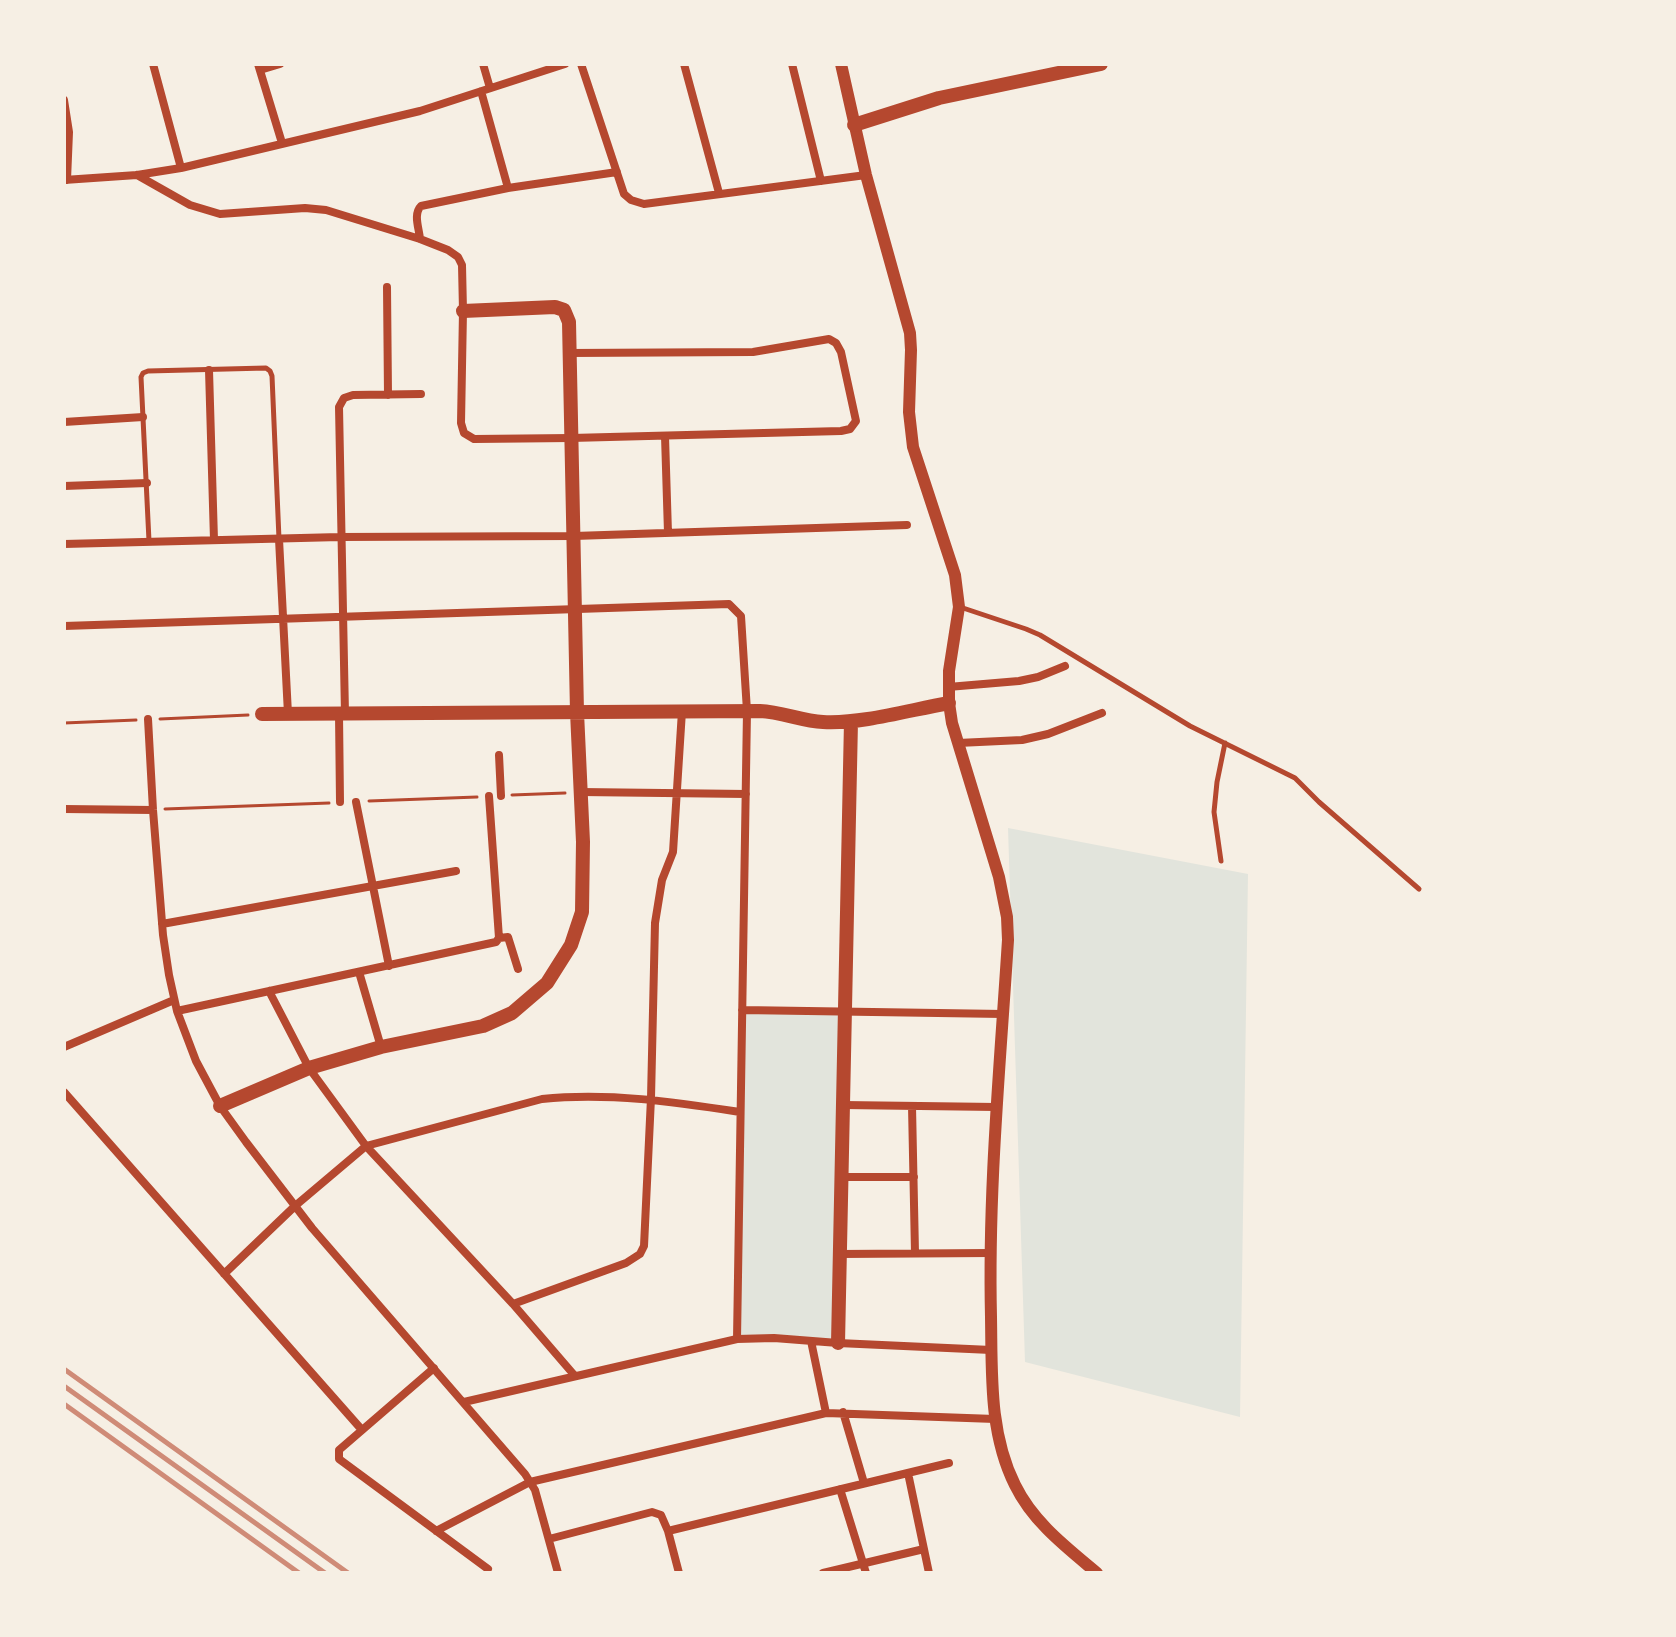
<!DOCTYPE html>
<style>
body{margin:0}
#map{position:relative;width:1676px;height:1637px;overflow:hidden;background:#f6efe4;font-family:Lato,sans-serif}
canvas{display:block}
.frame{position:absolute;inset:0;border:66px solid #f6efe4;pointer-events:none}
</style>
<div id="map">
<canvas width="1676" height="1637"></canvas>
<div class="frame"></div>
</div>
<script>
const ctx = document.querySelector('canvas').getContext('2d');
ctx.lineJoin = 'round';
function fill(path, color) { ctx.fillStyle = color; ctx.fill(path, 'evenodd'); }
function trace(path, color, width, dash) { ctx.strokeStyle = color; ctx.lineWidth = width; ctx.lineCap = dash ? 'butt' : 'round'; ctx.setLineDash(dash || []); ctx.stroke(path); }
fill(new Path2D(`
 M 1008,828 L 1248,874 L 1240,1417 L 1025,1362 Z
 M 742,1010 L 845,1012 L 838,1343 L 737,1339 Z`), '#e2e4dc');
trace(new Path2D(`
 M 160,719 L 248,715
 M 64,723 L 136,720
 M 512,795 L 565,793
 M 369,801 L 477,797
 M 165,809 L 329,803`), '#b5482f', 3);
trace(new Path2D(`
 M 149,541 L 141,377 L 143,373 L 148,371 L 266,368 L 270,371 L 272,376 L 279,539
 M 960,607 L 1026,629 L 1040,635 L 1190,726 L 1295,778 L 1319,802 L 1419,889
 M 1221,861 L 1214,812 L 1217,782 L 1225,743`), '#b5482f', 5);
trace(new Path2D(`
 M 153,64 L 181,168
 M 258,64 L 282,143
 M 483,64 L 490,88
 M 581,64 L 624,194 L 631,200 L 644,204 L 866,175
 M 684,64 L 719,193
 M 792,64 L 821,181
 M 260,70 L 280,64
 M 481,91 L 508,188
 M 64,100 L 69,132 L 67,180
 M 137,175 L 190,205 L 220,214 L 305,208 L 326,210 L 420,239 L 448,250 L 458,257 L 462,265 L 463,311 L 461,423 L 464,433 L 474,439 L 571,438 L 841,431 L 850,429 L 856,421 L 841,352 L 836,343 L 829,339 L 753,352 L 569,353
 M 64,180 L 137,175 L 181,168 L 420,111 L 565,64
 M 420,239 C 419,228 413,214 421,206 L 508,188 L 617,172
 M 387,287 L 388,395
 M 209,370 L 214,540
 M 64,422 L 143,417
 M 665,436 L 668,533
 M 64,486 L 147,483
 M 279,539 L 288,714
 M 64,544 L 340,537 L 574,536 L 907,525
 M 64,626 L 729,604 L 741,616 L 747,711 L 737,1339
 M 948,687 L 1019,681 L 1038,677 L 1065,666
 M 339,714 L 340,802
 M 345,714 L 339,407 L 344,398 L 353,395 L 421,394
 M 148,719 L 153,810 L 163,935 L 169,975 L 177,1011 L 196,1061 L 220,1106 L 246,1142 L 312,1228 L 525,1474 L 535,1490 L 558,1573
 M 958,743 L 1022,740 L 1048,734 L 1102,713
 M 499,755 L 501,796
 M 581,792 L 746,794
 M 356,802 L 389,966
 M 64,809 L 153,810
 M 162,924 L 456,871
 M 499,938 L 508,937 L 518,969
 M 359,972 L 381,1047
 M 269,991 L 309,1068 L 366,1146 L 513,1304 L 575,1376
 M 742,1010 L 1003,1014
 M 177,1011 L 496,942 L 499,938 L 489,796
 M 64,1047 L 174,1000
 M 64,1092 L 362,1430
 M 843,1105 L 996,1107
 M 912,1106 L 915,1253
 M 841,1177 L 914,1177
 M 840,1254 L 990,1253
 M 224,1274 L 295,1206 L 366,1146 L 542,1099 C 608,1092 675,1102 740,1112
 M 513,1304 L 626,1263 L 640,1254 L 644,1246 L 651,1098 L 655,923 L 662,880 L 673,852 L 682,711
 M 811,1341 L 826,1413
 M 434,1368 L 339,1450 L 339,1459 L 488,1569
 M 464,1402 L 737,1339 L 774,1338 L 838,1343 L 991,1350
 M 843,1412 L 864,1483
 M 908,1473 L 929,1573
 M 840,1489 L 866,1573
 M 436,1531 L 530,1482 L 826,1413 L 995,1419
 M 668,1531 L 949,1463
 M 549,1539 L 652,1512 L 661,1515 L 668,1531 L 679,1573
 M 823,1573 L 924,1549`), '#b5482f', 8);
trace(new Path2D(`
 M 841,64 L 866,175 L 910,333 L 911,350 L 909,412 L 913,447 L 955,575 L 959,607 L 949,671 L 949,703 L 952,723 L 999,877 L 1007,917 L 1008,940 C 1000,1066 988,1191 991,1317 C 992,1374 989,1433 1015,1485 C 1033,1522 1066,1547 1097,1573`), '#b5482f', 12);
trace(new Path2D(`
 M 854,125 L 939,98 L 1101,64
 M 262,714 L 760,711 C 782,712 802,721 823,722 C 863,724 909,710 949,703
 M 220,1106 L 309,1068 L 381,1047 L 483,1026 L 512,1013 L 547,983 L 571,945 L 582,912 L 583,842 L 577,712 L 569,322 L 564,310 L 555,307 L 463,311
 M 838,1343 L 851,721`), '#b5482f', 14);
trace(new Path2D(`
 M 64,1369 L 348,1573
 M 64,1386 L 325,1573
 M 64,1404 L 299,1573`), '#cf8b77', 5);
</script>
